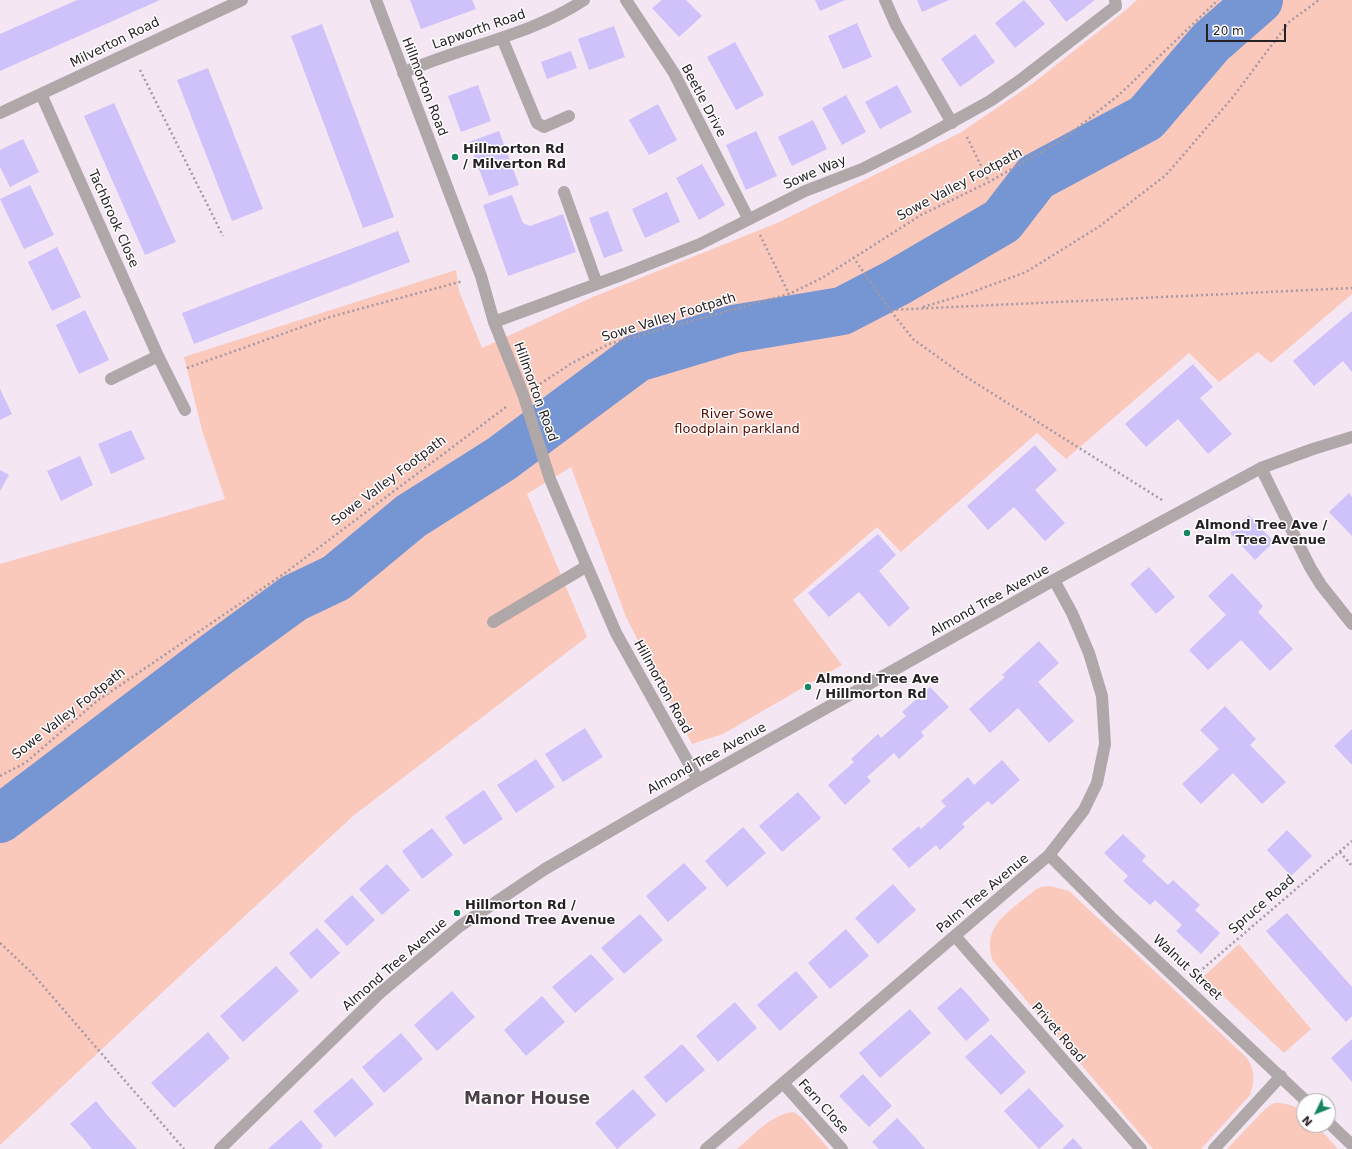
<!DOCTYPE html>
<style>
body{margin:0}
#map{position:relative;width:1352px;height:1149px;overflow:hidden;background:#f4e6f3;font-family:"DejaVu Sans",sans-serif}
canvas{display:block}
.north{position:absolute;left:1296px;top:1093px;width:40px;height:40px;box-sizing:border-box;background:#fff;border:1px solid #a9a6a8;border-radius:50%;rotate:227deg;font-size:11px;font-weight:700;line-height:16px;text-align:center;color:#272126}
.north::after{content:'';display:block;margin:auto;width:14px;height:18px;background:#188562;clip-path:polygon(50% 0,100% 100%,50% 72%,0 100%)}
.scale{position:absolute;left:1206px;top:24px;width:80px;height:18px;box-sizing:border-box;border:2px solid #272126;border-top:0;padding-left:5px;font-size:12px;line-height:14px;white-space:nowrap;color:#272126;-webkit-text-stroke:3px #fff;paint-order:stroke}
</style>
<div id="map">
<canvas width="1352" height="1149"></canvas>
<div class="north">N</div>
<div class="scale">20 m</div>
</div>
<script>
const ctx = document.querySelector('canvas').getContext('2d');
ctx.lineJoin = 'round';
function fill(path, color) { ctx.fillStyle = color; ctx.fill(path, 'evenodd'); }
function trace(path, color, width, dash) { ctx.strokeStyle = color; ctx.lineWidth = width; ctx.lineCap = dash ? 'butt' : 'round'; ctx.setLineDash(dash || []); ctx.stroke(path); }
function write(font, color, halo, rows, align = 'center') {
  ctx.font = font + ' "DejaVu Sans",sans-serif'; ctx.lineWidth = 3; ctx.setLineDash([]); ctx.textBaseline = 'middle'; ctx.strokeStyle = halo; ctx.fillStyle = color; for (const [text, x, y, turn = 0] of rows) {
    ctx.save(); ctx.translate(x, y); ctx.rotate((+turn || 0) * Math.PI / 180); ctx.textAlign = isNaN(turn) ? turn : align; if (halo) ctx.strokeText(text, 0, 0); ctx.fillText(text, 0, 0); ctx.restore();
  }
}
fill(new Path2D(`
 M 1137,0 L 1352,0 L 1352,294 L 1271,363 L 1258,352 L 1219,382 L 1189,353 L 1066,459 L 1037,433 L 901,552 L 877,527 L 793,600 L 842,665 L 723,734 L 692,744 L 626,617 L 571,467 L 527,494 L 587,637 L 353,816 L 168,987 L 0,1145 L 0,564 L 225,499 L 202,430 L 184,357 L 456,270 L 459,291 L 482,348 L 593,297 L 777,223 L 960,133 L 1032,84 L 1127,9 Z
 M 1050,886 L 1069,891 L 1247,1058 C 1255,1071 1255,1081 1250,1095 L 1201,1149 L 1153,1149 L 993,961 C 980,925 1011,911 1035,890 L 1041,887 Z
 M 1239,944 L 1311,1029 L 1284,1053 L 1203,977 Z
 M 1274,1103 C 1286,1103 1295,1105 1304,1113 L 1304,1125 L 1316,1125 L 1338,1149 L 1227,1149 L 1266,1108 Z
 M 794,1112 L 802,1118 L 829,1149 L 737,1149 C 754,1135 771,1114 794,1112 Z`), '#fbc8bc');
trace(new Path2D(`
 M 0,819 L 217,654 L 294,598 L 336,578 L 411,516 L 501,459 L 637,358 L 734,329 L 842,311 L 896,283 L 1002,221 L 1036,177 L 1146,118 L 1211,42 L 1259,0`), '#7695d3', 48);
fill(new Path2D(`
 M 77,0 L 160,0 L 0,71 L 0,34 Z
 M 410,0 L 472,0 L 476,9 L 421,29 Z
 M 662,0 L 686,0 L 702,16 L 679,37 L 652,8 Z
 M 815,0 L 845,0 L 820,11 Z
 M 917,0 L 949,0 L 922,12 Z
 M 1024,0 L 1045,24 L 1015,48 L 995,23 Z
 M 1049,0 L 1095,0 L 1066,22 Z
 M 857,23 L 872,57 L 843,69 L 828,36 Z
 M 322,24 L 394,217 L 363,228 L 291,36 Z
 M 614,26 L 625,57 L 589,70 L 578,39 Z
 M 975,34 L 995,62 L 960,87 L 941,59 Z
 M 735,42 L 764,95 L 736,110 L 707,57 Z
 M 571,51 L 577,68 L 547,79 L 541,62 Z
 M 208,68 L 263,209 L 232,221 L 177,80 Z
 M 478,85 L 491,121 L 461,132 L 448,96 Z
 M 897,85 L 912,112 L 880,129 L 865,102 Z
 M 846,95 L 866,132 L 842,145 L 822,108 Z
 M 114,103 L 176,242 L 145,255 L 84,116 Z
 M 658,104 L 677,140 L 649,155 L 629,120 Z
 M 813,120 L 827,149 L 792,166 L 778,137 Z
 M 499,131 L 519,185 L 489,196 L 469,142 Z
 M 756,131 L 777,176 L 746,190 L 726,145 Z
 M 23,139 L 39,172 L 10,187 L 0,167 L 0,150 Z
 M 702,164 L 725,205 L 699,220 L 676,178 Z
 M 30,185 L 54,235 L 24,249 L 0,199 Z
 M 667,192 L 680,222 L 645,238 L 632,209 Z
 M 512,195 L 523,223 L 530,226 L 563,214 L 576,252 L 508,276 L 483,205 Z
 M 608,211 L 623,251 L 604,258 L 589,218 Z
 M 398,231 L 410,262 L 194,344 L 182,313 Z
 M 57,247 L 81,297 L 52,311 L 28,262 Z
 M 85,310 L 109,360 L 79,374 L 56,325 Z
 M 1352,311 L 1352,372 L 1343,361 L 1314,386 L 1293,361 Z
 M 1193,364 L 1213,387 L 1200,398 L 1232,434 L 1208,454 L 1178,419 L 1146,447 L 1125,424 Z
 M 0,389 L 12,414 L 0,420 Z
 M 131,430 L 145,459 L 111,474 L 98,444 Z
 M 1035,445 L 1057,470 L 1035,490 L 1065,523 L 1045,541 L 1014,507 L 988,530 L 967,506 Z
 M 80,456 L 93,485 L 61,501 L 47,471 Z
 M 0,470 L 9,475 L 0,491 Z
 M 1349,493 L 1352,497 L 1352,536 L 1329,512 Z
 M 1249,515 L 1274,542 L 1255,560 L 1230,533 Z
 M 878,534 L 896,555 L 879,571 L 910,608 L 889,627 L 859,592 L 829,617 L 808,593 Z
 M 1149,567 L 1175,597 L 1156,614 L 1130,584 Z
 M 1232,573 L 1263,606 L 1258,612 L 1293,649 L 1270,671 L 1241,640 L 1208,670 L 1189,650 L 1226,615 L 1208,596 Z
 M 1039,641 L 1059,663 L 1038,682 L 1074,721 L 1049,743 L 1018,708 L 990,733 L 969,709 L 1005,677 L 1002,675 Z
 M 930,687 L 949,707 L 921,732 L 924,736 L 899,759 L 894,753 L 867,777 L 871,781 L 845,805 L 828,785 L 854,762 L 851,759 L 878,734 L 881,738 L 906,716 L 902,712 Z
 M 1225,706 L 1256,739 L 1250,745 L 1286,782 L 1262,804 L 1233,773 L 1201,804 L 1182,784 L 1219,749 L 1200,730 Z
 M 585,728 L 603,757 L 563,782 L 545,754 Z
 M 1352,729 L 1352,765 L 1334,746 Z
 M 536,759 L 555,787 L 516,813 L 497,785 Z
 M 1002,760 L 1020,780 L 992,805 L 988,801 L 962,824 L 965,827 L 940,850 L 936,845 L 909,868 L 892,849 L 919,826 L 921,829 L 946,806 L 941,801 L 968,777 L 974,785 Z
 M 484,790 L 503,819 L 464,845 L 445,817 Z
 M 798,792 L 821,818 L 782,852 L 759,826 Z
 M 743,827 L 766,853 L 727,887 L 705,861 Z
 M 432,828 L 453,855 L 422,879 L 402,851 Z
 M 1287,830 L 1312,856 L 1291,876 L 1267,850 Z
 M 1123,834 L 1146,856 L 1142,861 L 1168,885 L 1173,880 L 1200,905 L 1195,910 L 1220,933 L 1201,954 L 1176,931 L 1182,925 L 1155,900 L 1150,905 L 1123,881 L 1128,876 L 1104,853 Z
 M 684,863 L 707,888 L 668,922 L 646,896 Z
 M 387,864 L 410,890 L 382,915 L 359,889 Z
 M 893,884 L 916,910 L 878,944 L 855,918 Z
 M 352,895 L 375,920 L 347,946 L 324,921 Z
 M 1287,913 L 1352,987 L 1352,1016 L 1346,1022 L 1266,931 Z
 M 640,914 L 663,940 L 624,974 L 601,948 Z
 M 317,928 L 340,953 L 311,979 L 289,953 Z
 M 846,929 L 869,956 L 830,989 L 808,963 Z
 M 591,954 L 614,979 L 575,1013 L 552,987 Z
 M 276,966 L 299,991 L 243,1042 L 220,1016 Z
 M 796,971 L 818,997 L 780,1031 L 757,1005 Z
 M 961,987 L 990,1020 L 966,1041 L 937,1008 Z
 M 452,991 L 475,1017 L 437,1051 L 414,1025 Z
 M 542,996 L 565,1022 L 526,1056 L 504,1030 Z
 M 735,1002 L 757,1028 L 718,1062 L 696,1036 Z
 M 910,1009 L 931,1033 L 880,1078 L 859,1053 Z
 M 208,1032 L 230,1058 L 174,1108 L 151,1083 Z
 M 401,1033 L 423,1059 L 384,1093 L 362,1067 Z
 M 991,1034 L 1026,1072 L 1001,1095 L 965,1057 Z
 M 1352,1039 L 1352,1082 L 1331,1058 Z
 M 682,1044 L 705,1070 L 666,1103 L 644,1077 Z
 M 863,1074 L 892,1106 L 869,1127 L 839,1096 Z
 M 352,1078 L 374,1104 L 335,1137 L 313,1111 Z
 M 1029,1088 L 1064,1126 L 1039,1149 L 1004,1111 Z
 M 633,1089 L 656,1115 L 617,1149 L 595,1123 Z
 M 96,1101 L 108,1116 L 137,1149 L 92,1149 L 83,1138 L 70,1124 Z
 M 897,1118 L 915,1137 L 925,1149 L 879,1149 L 872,1142 Z
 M 301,1120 L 323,1146 L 320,1149 L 268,1149 Z
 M 1073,1138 L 1083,1149 L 1062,1149 Z`), '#cfc1fa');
trace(new Path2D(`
 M 140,70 L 223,236
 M 967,137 L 989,182
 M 760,235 L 789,294
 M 853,257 L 890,310
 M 923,307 L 970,293 L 1026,272 L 1100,226 L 1166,175 L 1233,97 L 1289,22 L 1319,0
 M 187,368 L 330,317 L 463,281
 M 540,384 L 572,363 L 609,344 L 789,294 L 822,278 L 921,215 L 989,182 L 1062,140 L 1120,94 L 1218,0
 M 1162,500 L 963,375 L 913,339 L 890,310 L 1352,288
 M 0,776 L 25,763 L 97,701 L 285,573 L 506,407
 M 1340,852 L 1352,866
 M 0,943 L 31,972 L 184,1149
 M 1199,972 L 1352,841`), '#a499a3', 2.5, [2, 3]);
trace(new Path2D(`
 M 376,0 L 481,276 L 494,322 L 523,394 L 550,479 L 587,566 L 616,633 L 698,780
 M 626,0 L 674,73 L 748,218
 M 885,0 L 896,25 L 952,123
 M 502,38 L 537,123 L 544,127 L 569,116
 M 403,73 C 462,46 530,36 584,0
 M 41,94 L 158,356 L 185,410
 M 0,113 L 242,0
 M 564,192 L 597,284
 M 494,322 L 624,274 L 700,244 L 805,191 L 862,169 L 916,142 L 990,101 L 1019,81 L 1116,6 L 1115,0
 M 111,379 L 158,356
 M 1261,468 L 1310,567 L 1321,585 L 1352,624
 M 493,622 L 587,566
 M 1049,855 L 1111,917 L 1306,1101
 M 955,936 L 1141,1149
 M 783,1083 L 842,1149
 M 1328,1122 L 1352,1145
 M 220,1149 L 380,993 L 460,926 L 545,869 L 698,780 L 1054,580 L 1261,468 L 1313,449 L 1352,437
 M 706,1149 L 1049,855 L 1084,810 L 1097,783 L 1105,744 L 1102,696 L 1089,653 L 1072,613 L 1054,580
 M 1214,1149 L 1281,1076`), '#b0a7a9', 12);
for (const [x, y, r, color] of [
 [455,157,4,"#188562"],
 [1187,533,4,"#188562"],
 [808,687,4,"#188562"],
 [457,913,4,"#188562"]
]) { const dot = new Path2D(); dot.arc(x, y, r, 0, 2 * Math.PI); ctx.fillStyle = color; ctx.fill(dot); trace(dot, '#fff', 1.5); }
write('13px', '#272126', '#fff', [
 ["Lapworth Road",479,30,-19],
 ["Milverton Road",115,43,-26],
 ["Hillmorton Road",424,87,69],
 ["Beetle Drive",703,101,62],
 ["Sowe Way",815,173,-23],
 ["Sowe Valley Footpath",960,185,-28],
 ["Tachbrook Close",113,219,66],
 ["Sowe Valley Footpath",669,318,-17],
 ["Hillmorton Road",535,392,70],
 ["Sowe Valley Footpath",389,481,-37],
 ["Almond Tree Avenue",990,601,-29],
 ["Hillmorton Road",662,687,61],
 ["Sowe Valley Footpath",69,714,-38],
 ["Almond Tree Avenue",707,759,-29],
 ["Palm Tree Avenue",983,894,-40],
 ["Spruce Road",1262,905,-41],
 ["Almond Tree Avenue",395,965,-41],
 ["Walnut Street",1187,968,43],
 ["Privet Road",1058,1033,49],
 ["Fern Close",823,1107,48]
]);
write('bold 13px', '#272126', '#fff', [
 ["Hillmorton Rd",463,150],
 ["/ Milverton Rd",463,165],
 ["Almond Tree Ave /",1195,526],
 ["Palm Tree Avenue",1195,541],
 ["Almond Tree Ave",816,680],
 ["/ Hillmorton Rd",816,695],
 ["Hillmorton Rd /",465,906],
 ["Almond Tree Avenue",465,921]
], 'left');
write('13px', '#520d00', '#fff', [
 ["River Sowe",737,415],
 ["floodplain parkland",737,430]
]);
write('bold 17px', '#4b3f4a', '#fff', [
 ["Manor House",527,1100]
]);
</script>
